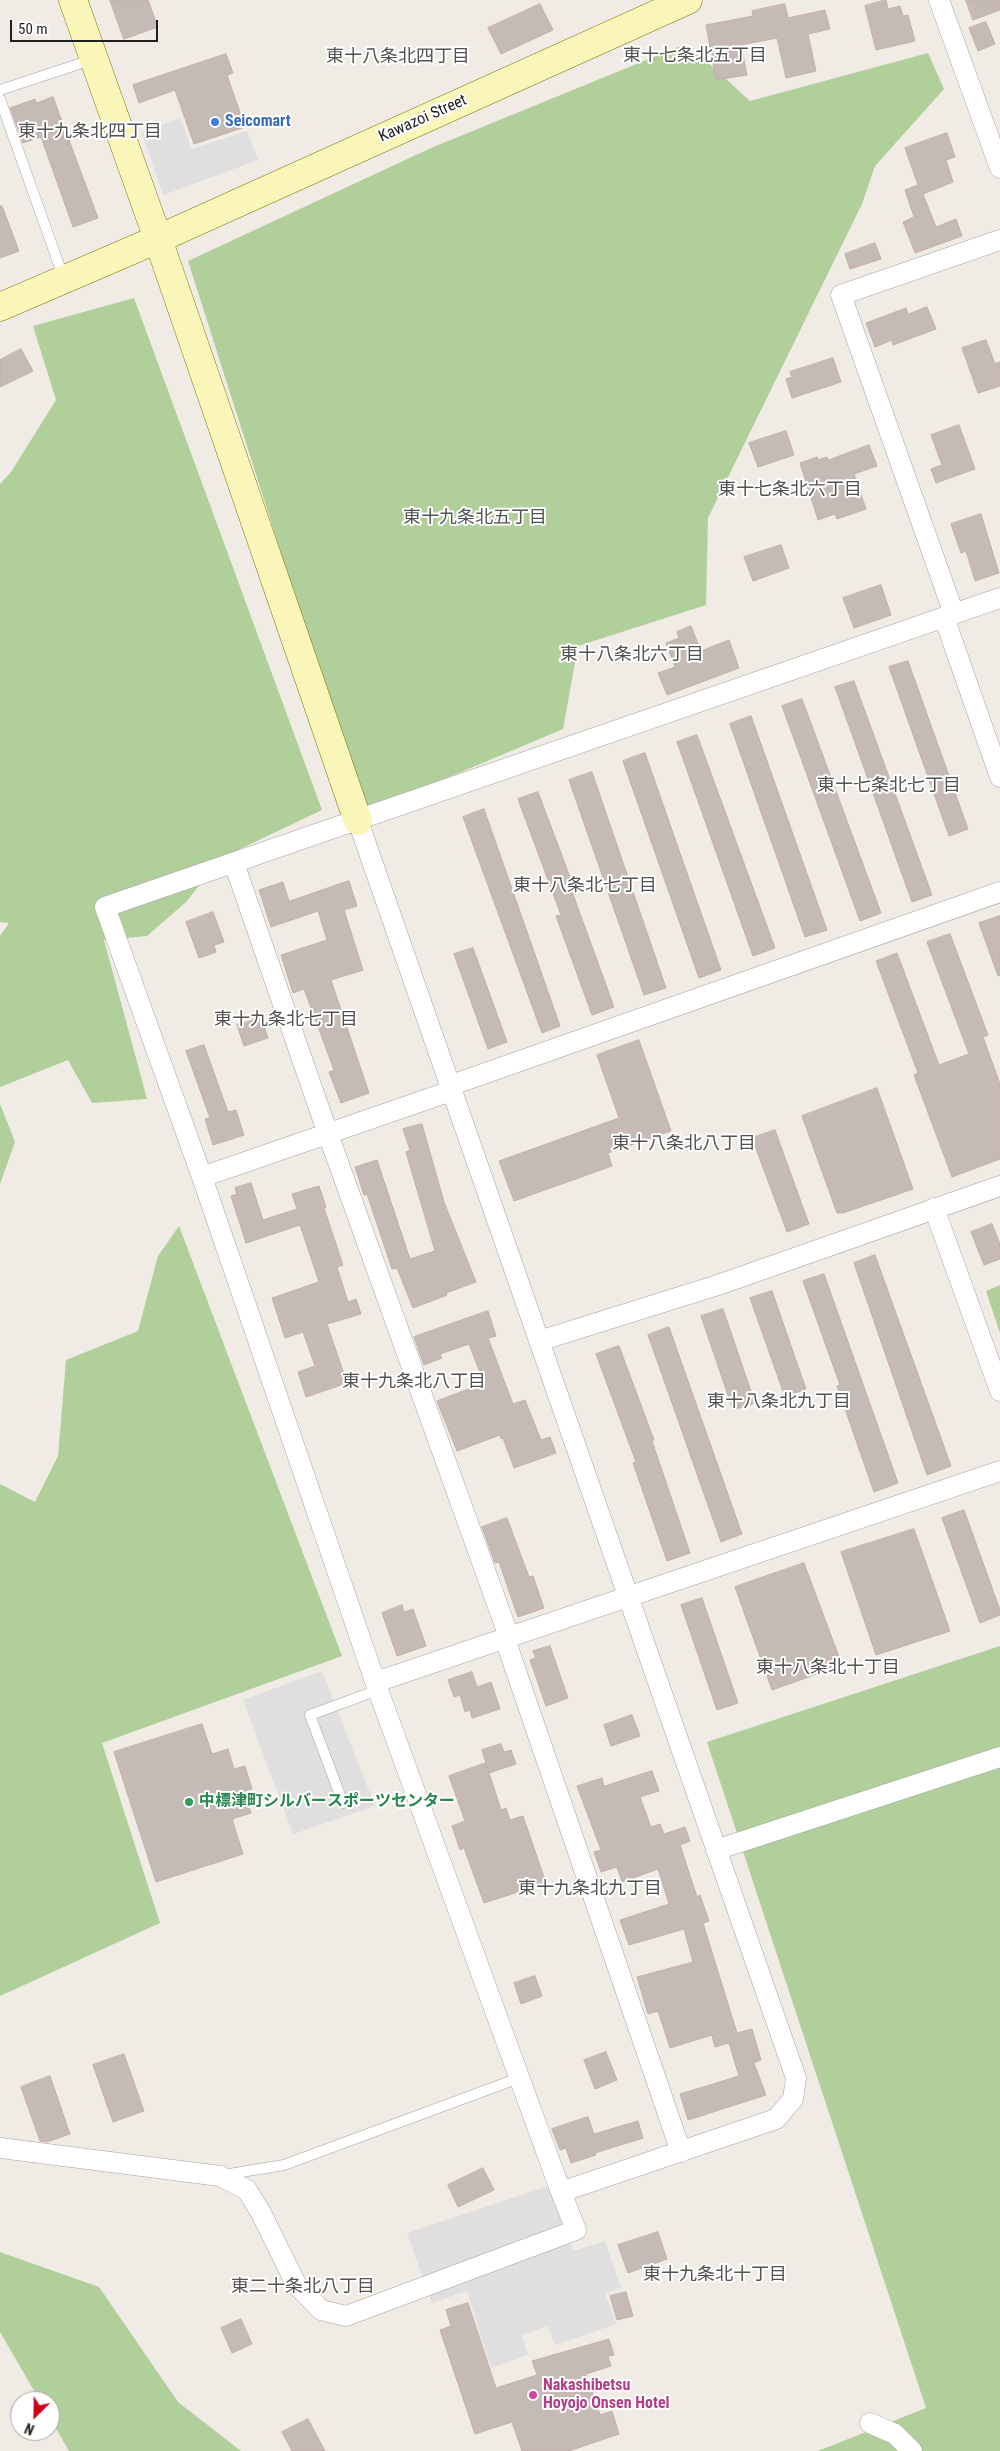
<!DOCTYPE html>
<meta charset="utf-8">
<style>
body{margin:0}
#map{position:relative;width:1000px;height:2451px;overflow:hidden;background:#f0ebe5;font-family:"Roboto Condensed",sans-serif}
canvas{display:block}
.north{position:absolute;left:10px;top:2391px;width:50px;height:50px;box-sizing:border-box;background:#fff;border:1px solid #a5a5a5;border-radius:50%;rotate:203deg;font-size:14px;font-weight:700;line-height:20px;text-align:center;color:#1f1f1f}
.north::after{content:'';display:block;margin:auto;width:18px;height:22px;background:#ce001a;clip-path:polygon(50% 0,100% 100%,50% 72%,0 100%)}
.scale{position:absolute;left:10px;top:20px;width:148px;height:22px;box-sizing:border-box;border:2px solid #1f1f1f;border-top:0;padding-left:6px;font-size:15px;line-height:18px;white-space:nowrap;color:#1f1f1f;-webkit-text-stroke:4px #fff;paint-order:stroke}
</style>
<div id="map">
<canvas width="1000" height="2451"></canvas>
<div class="north">N</div>
<div class="scale">50 m</div>
</div>
<script>
const ctx = document.querySelector('canvas').getContext('2d');
ctx.lineJoin = 'round';
function fill(path, color) { ctx.fillStyle = color; ctx.fill(path, 'evenodd'); }
function trace(path, color, width, dash) { ctx.strokeStyle = color; ctx.lineWidth = width; ctx.lineCap = dash ? 'butt' : 'round'; ctx.setLineDash(dash || []); ctx.stroke(path); }
function write(font, color, halo, rows, align = 'center') {
  ctx.font = font + ' "Roboto Condensed","Noto Sans JP",sans-serif'; ctx.lineWidth = 4; ctx.setLineDash([]); ctx.textBaseline = 'middle'; ctx.strokeStyle = halo; ctx.fillStyle = color; for (const [text, x, y, turn = 0] of rows) {
    ctx.save(); ctx.translate(x, y); ctx.rotate((+turn || 0) * Math.PI / 180); ctx.textAlign = isNaN(turn) ? turn : align; if (halo) ctx.strokeText(text, 0, 0); ctx.fillText(text, 0, 0); ctx.restore();
  }
}
fill(new Path2D(`
 M 678,47 L 703,58 L 750,101 L 928,53 L 944,89 L 875,166 L 862,204 L 708,518 L 706,605 L 578,646 L 563,729 L 364,813 L 188,261 L 431,148 Z
 M 134,298 L 322,810 L 221,858 L 186,902 L 147,936 L 104,940 L 147,1099 L 92,1103 L 68,1060 L 0,1087 L 0,936 L 9,923 L 0,922 L 0,484 L 11,472 L 56,400 L 33,326 Z
 M 0,1104 L 15,1142 L 0,1184 Z
 M 179,1226 L 342,1656 L 102,1743 L 160,1923 L 0,1996 L 0,1484 L 35,1502 L 58,1456 L 66,1360 L 138,1331 L 158,1256 Z
 M 1000,1285 L 1000,1333 L 986,1291 Z
 M 1000,1646 L 1000,2451 L 818,2451 L 926,2408 L 707,1742 Z
 M 0,2252 L 99,2287 L 178,2402 L 241,2451 L 69,2451 L 50,2418 L 50,2401 L 40,2401 L 0,2332 Z`), '#b0cf9a');
fill(new Path2D(`
 M 180,118 L 192,149 L 247,131 L 258,160 L 163,195 L 142,133 Z
 M 322,1671 L 375,1806 L 293,1834 L 243,1700 Z
 M 552,2185 L 573,2251 L 605,2241 L 621,2288 L 605,2293 L 616,2324 L 555,2345 L 548,2326 L 522,2335 L 528,2355 L 491,2368 L 467,2291 L 432,2303 L 407,2233 Z`), '#dfdfdf');
const building = new Path2D(`
 M 110,0 L 148,0 L 158,27 L 124,39 Z
 M 886,0 L 888,9 L 900,6 L 903,16 L 908,15 L 915,41 L 876,50 L 865,6 Z
 M 966,0 L 1000,0 L 1000,10 L 973,20 Z
 M 540,4 L 553,30 L 501,54 L 488,28 Z
 M 785,4 L 788,18 L 825,10 L 830,29 L 808,34 L 816,71 L 786,78 L 777,38 L 741,45 L 747,75 L 716,80 L 706,25 L 753,16 L 752,11 Z
 M 986,22 L 995,44 L 978,51 L 969,28 Z
 M 226,54 L 233,73 L 227,75 L 245,127 L 194,144 L 175,90 L 139,103 L 133,85 Z
 M 53,97 L 98,218 L 73,227 L 41,137 L 23,143 L 10,108 L 35,99 L 36,103 Z
 M 947,133 L 955,157 L 946,160 L 953,182 L 923,194 L 936,227 L 956,219 L 962,236 L 915,253 L 903,222 L 914,217 L 905,190 L 918,185 L 905,148 Z
 M 0,206 L 2,206 L 19,251 L 0,258 Z
 M 875,243 L 881,259 L 850,269 L 845,254 Z
 M 927,307 L 936,329 L 893,345 L 892,340 L 875,347 L 866,323 L 906,308 L 908,314 Z
 M 986,340 L 995,364 L 1000,362 L 1000,386 L 978,393 L 962,348 Z
 M 21,349 L 33,371 L 0,387 L 0,360 Z
 M 833,358 L 841,382 L 792,398 L 786,379 L 792,377 L 790,372 Z
 M 959,425 L 975,469 L 936,483 L 931,469 L 942,465 L 931,435 Z
 M 786,431 L 794,455 L 758,467 L 749,443 Z
 M 869,445 L 877,466 L 854,474 L 866,509 L 837,519 L 835,514 L 818,520 L 800,463 L 817,457 L 818,460 L 827,457 L 828,460 Z
 M 981,514 L 999,573 L 975,581 L 966,551 L 961,553 L 951,524 Z
 M 781,545 L 789,568 L 753,581 L 744,557 Z
 M 881,585 L 891,615 L 854,628 L 843,598 Z
 M 691,626 L 701,651 L 729,640 L 739,668 L 667,695 L 658,673 L 675,667 L 666,643 L 679,638 L 677,632 Z
 M 908,661 L 968,829 L 949,836 L 889,667 Z
 M 854,681 L 932,895 L 912,902 L 835,687 Z
 M 802,699 L 881,913 L 860,921 L 782,706 Z
 M 751,716 L 827,930 L 805,937 L 730,724 Z
 M 697,735 L 775,948 L 753,956 L 677,742 Z
 M 645,753 L 721,970 L 699,978 L 623,761 Z
 M 592,772 L 666,988 L 644,995 L 569,780 Z
 M 538,792 L 573,885 L 570,886 L 614,1007 L 592,1015 L 556,916 L 561,915 L 518,799 Z
 M 484,809 L 560,1026 L 542,1033 L 463,817 Z
 M 349,881 L 357,906 L 344,910 L 363,970 L 331,980 L 369,1093 L 341,1103 L 329,1072 L 334,1070 L 304,989 L 293,993 L 281,955 L 327,940 L 318,911 L 271,927 L 259,890 L 283,882 L 289,901 Z
 M 213,912 L 224,942 L 214,945 L 216,952 L 199,958 L 186,922 Z
 M 1000,916 L 1000,975 L 998,976 L 979,923 Z
 M 950,934 L 988,1035 L 983,1037 L 1000,1084 L 1000,1159 L 952,1177 L 914,1075 L 918,1073 L 876,961 L 897,953 L 939,1065 L 969,1054 L 927,942 Z
 M 473,948 L 507,1042 L 488,1049 L 454,954 Z
 M 261,1018 L 268,1038 L 244,1046 L 237,1025 Z
 M 639,1040 L 671,1131 L 608,1153 L 612,1166 L 514,1201 L 499,1161 L 619,1118 L 597,1055 Z
 M 204,1045 L 228,1112 L 236,1110 L 244,1135 L 213,1145 L 205,1119 L 210,1118 L 186,1051 Z
 M 877,1088 L 913,1189 L 843,1213 L 837,1213 L 802,1116 Z
 M 422,1124 L 444,1202 L 476,1282 L 446,1293 L 447,1295 L 413,1308 L 397,1268 L 392,1269 L 367,1194 L 364,1195 L 355,1167 L 377,1160 L 410,1259 L 435,1251 L 406,1152 L 410,1150 L 403,1129 Z
 M 775,1130 L 809,1224 L 787,1232 L 752,1138 Z
 M 251,1183 L 263,1220 L 297,1209 L 292,1194 L 319,1186 L 326,1207 L 324,1208 L 343,1265 L 337,1267 L 348,1302 L 356,1299 L 361,1314 L 327,1324 L 347,1383 L 306,1397 L 298,1372 L 315,1366 L 303,1332 L 285,1338 L 272,1298 L 319,1282 L 300,1225 L 246,1243 L 231,1196 L 237,1194 L 235,1188 Z
 M 992,1224 L 1000,1244 L 1000,1259 L 984,1265 L 971,1232 Z
 M 875,1255 L 951,1466 L 927,1475 L 854,1263 Z
 M 824,1274 L 898,1483 L 874,1492 L 837,1386 L 840,1385 L 803,1281 Z
 M 772,1291 L 806,1389 L 785,1397 L 750,1298 Z
 M 723,1309 L 755,1403 L 733,1410 L 701,1316 Z
 M 488,1311 L 496,1336 L 488,1338 L 513,1404 L 525,1400 L 541,1440 L 550,1437 L 556,1453 L 514,1468 L 503,1438 L 501,1439 L 500,1435 L 457,1451 L 437,1401 L 484,1383 L 469,1344 L 440,1354 L 442,1358 L 424,1365 L 414,1337 Z
 M 669,1327 L 742,1534 L 721,1542 L 648,1335 Z
 M 619,1346 L 654,1440 L 652,1441 L 690,1553 L 667,1561 L 633,1463 L 636,1462 L 596,1354 Z
 M 964,1510 L 1000,1610 L 1000,1615 L 980,1623 L 942,1518 Z
 M 507,1518 L 529,1577 L 533,1576 L 544,1608 L 518,1617 L 499,1562 L 495,1563 L 482,1527 Z
 M 914,1529 L 950,1631 L 876,1655 L 841,1552 Z
 M 804,1563 L 842,1665 L 772,1690 L 735,1587 Z
 M 702,1598 L 738,1703 L 717,1710 L 681,1605 Z
 M 402,1605 L 404,1612 L 413,1609 L 426,1646 L 397,1656 L 382,1613 Z
 M 550,1646 L 568,1698 L 546,1706 L 530,1660 L 536,1658 L 533,1651 Z
 M 472,1672 L 477,1687 L 491,1682 L 500,1709 L 472,1718 L 470,1710 L 465,1712 L 460,1695 L 454,1697 L 448,1680 Z
 M 632,1715 L 640,1736 L 611,1746 L 604,1725 Z
 M 202,1724 L 212,1754 L 228,1749 L 234,1769 L 245,1766 L 252,1789 L 244,1791 L 251,1813 L 232,1819 L 243,1854 L 156,1882 L 114,1752 Z
 M 501,1744 L 504,1752 L 511,1750 L 516,1764 L 489,1773 L 482,1750 Z
 M 486,1763 L 501,1810 L 506,1808 L 510,1820 L 523,1816 L 546,1883 L 484,1903 L 464,1848 L 460,1850 L 452,1826 L 465,1821 L 449,1776 Z
 M 652,1771 L 659,1791 L 640,1797 L 651,1827 L 660,1824 L 664,1834 L 685,1827 L 690,1841 L 680,1845 L 697,1897 L 700,1895 L 709,1921 L 703,1923 L 737,2033 L 752,2029 L 761,2060 L 754,2063 L 766,2095 L 688,2120 L 680,2094 L 739,2076 L 729,2043 L 715,2047 L 712,2035 L 670,2048 L 658,2011 L 648,2014 L 637,1977 L 693,1962 L 684,1929 L 629,1945 L 620,1920 L 669,1904 L 658,1869 L 622,1882 L 617,1867 L 601,1872 L 594,1852 L 601,1850 L 577,1786 L 602,1778 L 604,1786 Z
 M 535,1976 L 542,1996 L 521,2004 L 514,1983 Z
 M 606,2052 L 617,2080 L 595,2089 L 584,2060 Z
 M 124,2054 L 144,2111 L 113,2122 L 93,2065 Z
 M 50,2076 L 70,2134 L 47,2142 L 40,2141 L 21,2087 Z
 M 588,2117 L 594,2134 L 638,2121 L 643,2138 L 595,2153 L 596,2155 L 571,2163 L 566,2148 L 560,2150 L 552,2129 Z
 M 483,2168 L 494,2190 L 458,2207 L 448,2185 Z
 M 658,2232 L 667,2259 L 628,2273 L 618,2245 Z
 M 626,2292 L 633,2316 L 617,2320 L 610,2296 Z
 M 468,2303 L 496,2388 L 537,2375 L 532,2361 L 609,2339 L 614,2355 L 608,2356 L 611,2366 L 586,2374 L 600,2415 L 612,2411 L 619,2434 L 569,2451 L 522,2451 L 512,2422 L 475,2434 L 440,2330 L 451,2326 L 446,2310 Z
 M 241,2319 L 252,2344 L 232,2353 L 221,2328 Z
 M 308,2419 L 325,2451 L 292,2451 L 282,2432 Z`);
fill(building, '#c5bab5');
trace(building, '#c2b0a8', 1);
const lane = new Path2D(`
 M 0,90 L 94,59
 M 0,99 L 64,279
 M 343,1803 L 310,1715 L 378,1690
 M 223,2175 L 284,2165 L 519,2078`);
const street = new Path2D(`
 M 939,0 L 1000,168
 M 954,614 L 841,295 L 1000,240
 M 944,617 L 1000,777
 M 358,821 L 796,2078 L 793,2099 L 776,2119 L 561,2192 L 378,1690 L 202,1177 L 105,907 L 1000,598
 M 234,863 L 328,1134 L 509,1637
 M 449,1086 L 1000,892
 M 202,1177 L 451,1091
 M 934,1208 L 1000,1391
 M 539,1341 L 718,1285 L 1000,1186
 M 505,1639 L 681,2152
 M 376,1682 L 1000,1471
 M 716,1850 L 1000,1757
 M 0,2148 L 220,2176 L 247,2190 L 261,2213 L 296,2284 L 321,2310 L 346,2316 L 576,2230 L 561,2192
 M 870,2423 L 895,2434 L 912,2451`);
const secondary = new Path2D(`
 M 73,0 L 158,239 L 358,821
 M 0,307 L 158,239 L 688,0`);
trace(lane, '#a3a3a3', 11);
trace(street, '#a3a3a3', 21);
trace(secondary, '#787604', 29);
trace(lane, '#fff', 10);
trace(street, '#fff', 20);
trace(secondary, '#faf5b9', 28);
for (const [x, y, r, color] of [
 [215,122,5,"#3f7fe0"],
 [189,1802,5,"#2e9e5b"],
 [533,2395,5,"#d1479c"]
]) { const dot = new Path2D(); dot.arc(x, y, r, 0, 2 * Math.PI); ctx.fillStyle = color; ctx.fill(dot); trace(dot, '#fff', 2); }
write('16px', '#1f1f1f', '#fff', [
 ["Kawazoi Street",423,119,-24]
]);
write('bold 16px', '#366cbe', '#fff', [
 ["Seicomart",225,122]
], 'left');
write('bold 16px', '#27864d', '#fff', [
 ["中標津町シルバースポーツセンター",199,1802]
], 'left');
write('bold 16px', '#b23c85', '#fff', [
 ["Nakashibetsu",543,2386],
 ["Hoyojo Onsen Hotel",543,2404]
], 'left');
write('18px', '#525252', '#fff', [
 ["東十七条北五丁目",695,56],
 ["東十八条北四丁目",398,57],
 ["東十九条北四丁目",90,132],
 ["東十七条北六丁目",790,490],
 ["東十九条北五丁目",475,518],
 ["東十八条北六丁目",632,655],
 ["東十七条北七丁目",889,786],
 ["東十八条北七丁目",585,886],
 ["東十九条北七丁目",286,1020],
 ["東十八条北八丁目",684,1144],
 ["東十九条北八丁目",414,1382],
 ["東十八条北九丁目",779,1402],
 ["東十八条北十丁目",828,1668],
 ["東十九条北九丁目",590,1889],
 ["東十九条北十丁目",715,2275],
 ["東二十条北八丁目",303,2287]
]);
</script>
